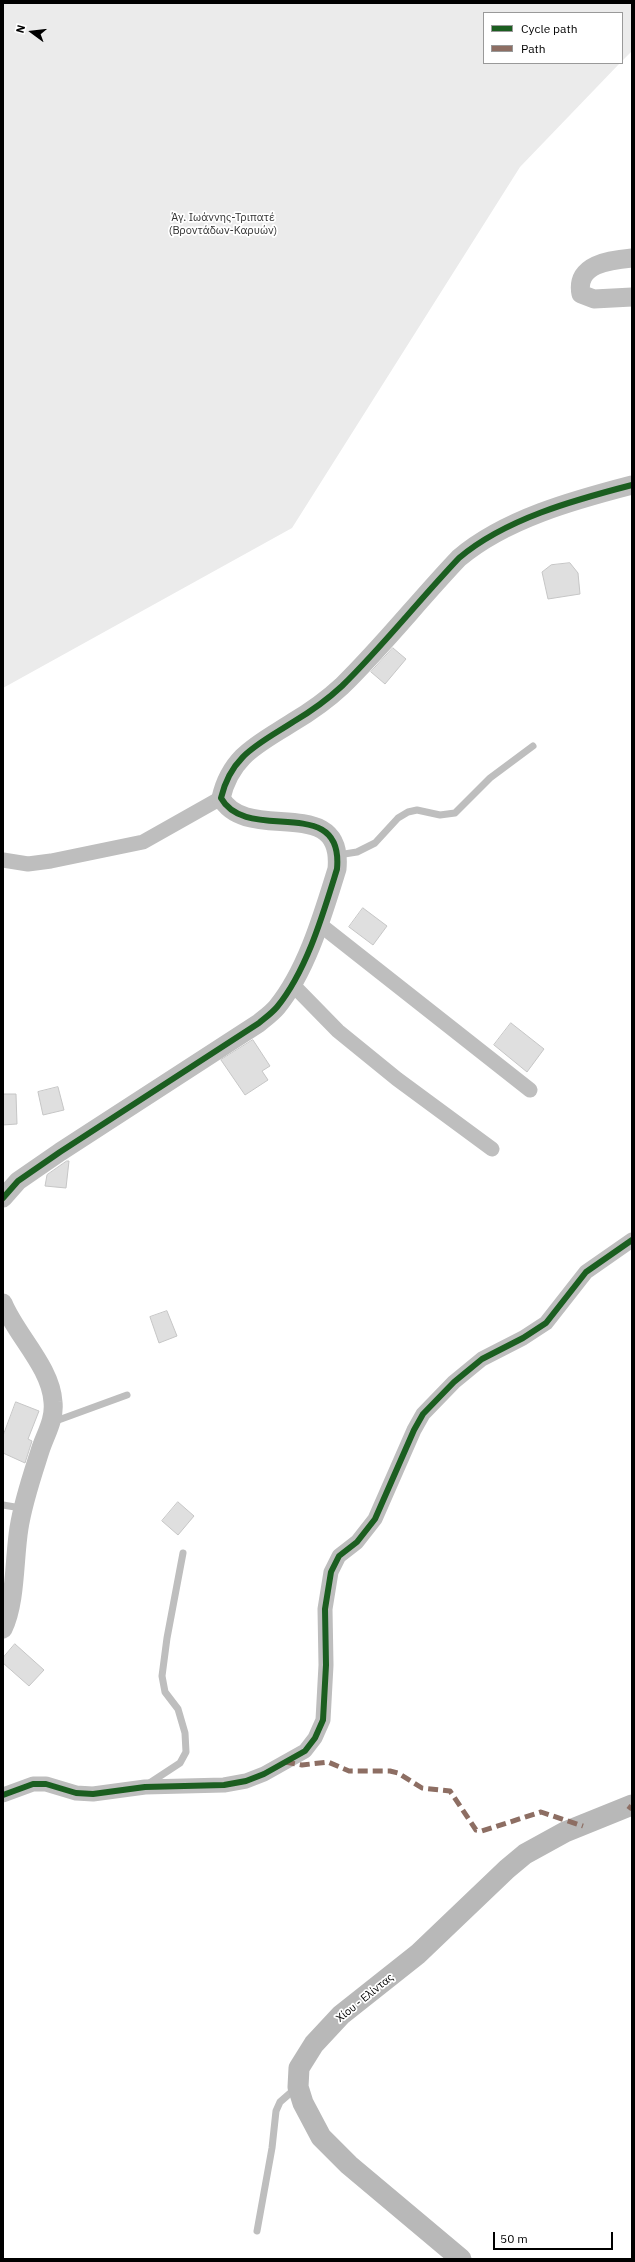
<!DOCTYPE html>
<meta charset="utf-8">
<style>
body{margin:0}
#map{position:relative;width:635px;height:2262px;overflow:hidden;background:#fff;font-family:"IBM Plex Sans",sans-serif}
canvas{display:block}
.frame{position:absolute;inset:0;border:4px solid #000;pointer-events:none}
.legend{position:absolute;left:483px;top:12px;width:140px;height:52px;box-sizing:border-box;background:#fff;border:1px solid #999;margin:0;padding:5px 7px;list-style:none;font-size:12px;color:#000}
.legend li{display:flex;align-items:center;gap:8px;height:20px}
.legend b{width:20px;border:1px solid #999}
.north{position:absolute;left:12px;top:12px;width:40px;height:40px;-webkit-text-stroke:3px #fff;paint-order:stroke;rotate:285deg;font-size:11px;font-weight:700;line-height:16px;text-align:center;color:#000}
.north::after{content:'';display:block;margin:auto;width:14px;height:18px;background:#000;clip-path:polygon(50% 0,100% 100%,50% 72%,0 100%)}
.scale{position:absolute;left:493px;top:2232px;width:120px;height:18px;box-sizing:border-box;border:2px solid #000;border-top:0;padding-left:5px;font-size:12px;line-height:14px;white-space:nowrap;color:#000;-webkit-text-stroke:3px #fff;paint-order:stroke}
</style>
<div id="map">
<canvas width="635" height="2262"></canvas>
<div class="frame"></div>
<ul class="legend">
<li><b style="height:5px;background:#1b5e20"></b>Cycle path</li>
<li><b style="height:5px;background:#8d6e63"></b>Path</li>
</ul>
<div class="north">N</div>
<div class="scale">50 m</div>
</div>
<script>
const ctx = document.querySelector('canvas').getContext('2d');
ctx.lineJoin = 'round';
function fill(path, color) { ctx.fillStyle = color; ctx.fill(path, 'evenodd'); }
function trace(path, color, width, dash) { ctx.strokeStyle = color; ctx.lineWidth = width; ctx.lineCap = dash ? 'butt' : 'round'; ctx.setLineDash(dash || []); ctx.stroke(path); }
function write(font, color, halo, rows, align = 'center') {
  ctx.font = font + ' "IBM Plex Sans",sans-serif'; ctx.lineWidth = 3.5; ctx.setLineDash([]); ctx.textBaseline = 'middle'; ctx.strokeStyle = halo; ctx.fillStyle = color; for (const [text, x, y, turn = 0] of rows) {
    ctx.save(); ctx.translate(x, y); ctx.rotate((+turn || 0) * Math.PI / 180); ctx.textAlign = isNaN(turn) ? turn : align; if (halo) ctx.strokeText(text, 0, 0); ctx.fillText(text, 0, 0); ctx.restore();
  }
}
fill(new Path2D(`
 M 3,3 L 632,3 L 632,51 L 622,61 L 622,13 L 484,13 L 484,63 L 620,63 L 520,167 L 292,528 L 3,688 Z`), '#ebebeb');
const building = new Path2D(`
 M 570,563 L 578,573 L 580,594 L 548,599 L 542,572 L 551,565 Z
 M 393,648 L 406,659 L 385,684 L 371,672 Z
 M 363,908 L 387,926 L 373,945 L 349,927 Z
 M 511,1023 L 544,1049 L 527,1072 L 494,1045 Z
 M 253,1040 L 270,1066 L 262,1071 L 268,1080 L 245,1095 L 221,1060 Z
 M 58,1087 L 64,1110 L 43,1115 L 38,1092 Z
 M 3,1094 L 16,1094 L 17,1124 L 3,1125 Z
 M 67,1161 L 69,1161 L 66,1188 L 45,1186 L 47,1175 Z
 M 167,1311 L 177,1336 L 159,1343 L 150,1317 Z
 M 16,1402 L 39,1411 L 28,1439 L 32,1441 L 25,1463 L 3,1453 L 3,1436 Z
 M 178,1502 L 194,1516 L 178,1535 L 162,1521 Z
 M 15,1644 L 44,1670 L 29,1686 L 3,1663 L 3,1658 Z`);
fill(building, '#dfdfdf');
trace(building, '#c6c6c6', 1);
trace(new Path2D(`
 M 338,855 L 357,852 L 375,843 L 398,818 L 408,812 L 417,810 L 440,815 L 455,813 L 490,778 L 533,746
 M 53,1422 L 127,1395
 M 3,1505 L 21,1508
 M 148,1784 L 180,1763 L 186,1752 L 185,1733 L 178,1709 L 165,1692 L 162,1676 L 167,1638 L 183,1553
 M 257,2231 L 272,2148 L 276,2111 L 280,2102 L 296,2088`), '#bebebe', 7);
trace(new Path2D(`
 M 3,860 L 28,864 L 51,861 L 143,842 L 221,798
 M 318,923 L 530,1090
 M 293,985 L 338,1031 L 397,1079 L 492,1149
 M 3,1795 L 33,1784 L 46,1784 L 76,1793 L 93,1794 L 145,1787 L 224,1785 L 246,1781 L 264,1774 L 305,1751 L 315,1738 L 323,1720 L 326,1665 L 325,1609 L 331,1572 L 339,1556 L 357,1542 L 375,1519 L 414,1430 L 423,1414 L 454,1382 L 482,1359 L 523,1338 L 546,1323 L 586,1272 L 632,1240`), '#bebebe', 15);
trace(new Path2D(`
 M 632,258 C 610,260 575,264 581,294 L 594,299 L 632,297
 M 3,1198 L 18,1181 L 60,1152 L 259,1023 C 265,1018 272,1013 277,1007 C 307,970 323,914 337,869 C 344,792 247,845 221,798 C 231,755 259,744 293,722 C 310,712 328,699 342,686 C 383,646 419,600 459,558 C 505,519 574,500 632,485
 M 3,1303 C 16,1335 51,1367 53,1402 C 55,1420 45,1435 40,1451 C 32,1476 23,1502 19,1528 C 14,1558 16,1603 3,1629`), '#bebebe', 19);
trace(new Path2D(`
 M 461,2259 L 349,2165 L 321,2137 L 303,2103 L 298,2087 L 299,2068 L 314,2044 L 341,2015 L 418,1954 L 507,1869 L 525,1854 L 565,1832 L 632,1805`), '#b8b8b8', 21);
trace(new Path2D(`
 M 285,1762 L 302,1765 L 328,1762 L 349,1771 L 390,1771 L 398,1773 L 422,1788 L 450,1791 L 476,1830 L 482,1831 L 541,1812 L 583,1826
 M 628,1806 L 632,1809`), '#8d6e63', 5, [10, 5]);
trace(new Path2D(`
 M 3,1198 L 18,1181 L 60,1152 L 259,1023 C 265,1018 272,1013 277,1007 C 307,970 323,914 337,869 C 344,792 247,845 221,798 C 231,755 259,744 293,722 C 310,712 328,699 342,686 C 383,646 419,600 459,558 C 505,519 574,500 632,485
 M 3,1795 L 33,1784 L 46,1784 L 76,1793 L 93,1794 L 145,1787 L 224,1785 L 246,1781 L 264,1774 L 305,1751 L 315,1738 L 323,1720 L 326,1665 L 325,1609 L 331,1572 L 339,1556 L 357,1542 L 375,1519 L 414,1430 L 423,1414 L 454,1382 L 482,1359 L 523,1338 L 546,1323 L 586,1272 L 632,1240`), '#1b5e20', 6);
write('11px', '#323232', '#fff', [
 ["Άγ. Ιωάννης-Τριπατέ",223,218],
 ["(Βροντάδων-Καρυών)",223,231]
]);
write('11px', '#000', '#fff', [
 ["Χίου - Ελίντας",365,1998,-39]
]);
</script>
